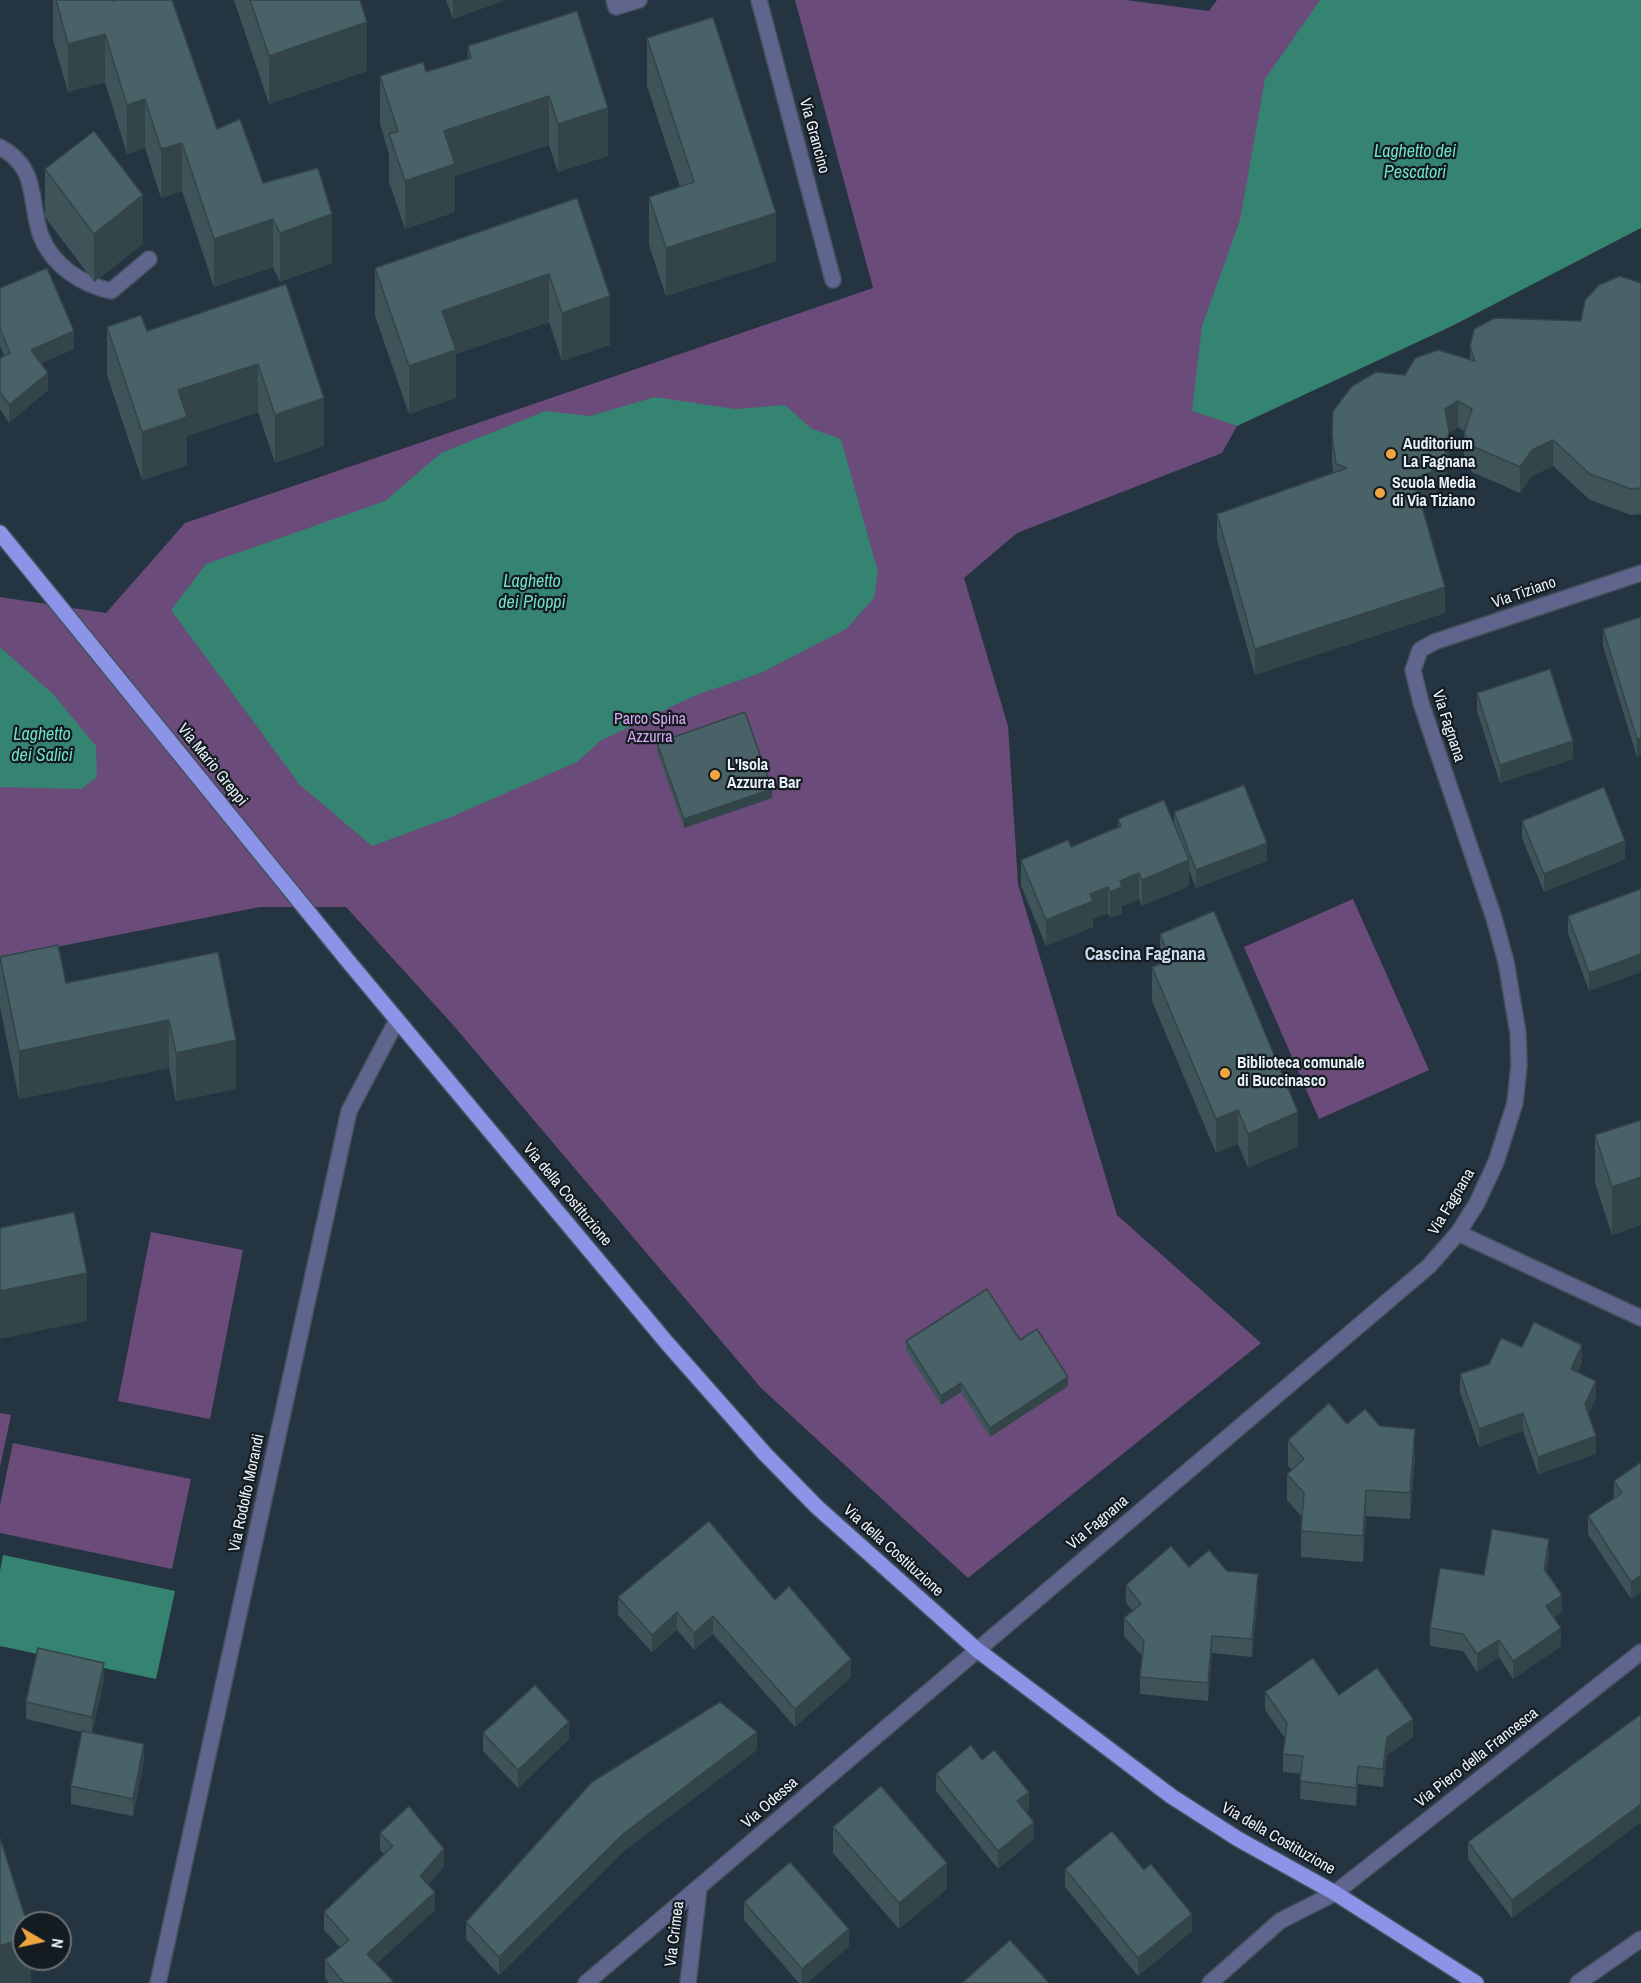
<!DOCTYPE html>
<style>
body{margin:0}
#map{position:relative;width:1641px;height:1983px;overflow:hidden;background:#253441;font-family:"Archivo Narrow",sans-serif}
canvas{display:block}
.north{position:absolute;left:12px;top:1911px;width:60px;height:60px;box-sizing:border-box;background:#141b21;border:2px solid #697178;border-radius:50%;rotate:99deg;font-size:16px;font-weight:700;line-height:24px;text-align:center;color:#e9f2fb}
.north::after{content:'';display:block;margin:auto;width:21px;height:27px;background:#f0a63f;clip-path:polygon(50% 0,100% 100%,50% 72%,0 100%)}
</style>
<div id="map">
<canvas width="1641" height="1983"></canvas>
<div class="north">N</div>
</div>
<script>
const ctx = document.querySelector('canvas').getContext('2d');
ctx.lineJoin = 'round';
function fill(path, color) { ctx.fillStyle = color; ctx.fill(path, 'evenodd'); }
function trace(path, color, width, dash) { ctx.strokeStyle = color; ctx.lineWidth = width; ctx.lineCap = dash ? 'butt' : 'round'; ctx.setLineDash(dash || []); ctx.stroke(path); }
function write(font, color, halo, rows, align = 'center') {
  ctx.font = font + ' "Archivo Narrow",sans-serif'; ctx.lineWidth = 4.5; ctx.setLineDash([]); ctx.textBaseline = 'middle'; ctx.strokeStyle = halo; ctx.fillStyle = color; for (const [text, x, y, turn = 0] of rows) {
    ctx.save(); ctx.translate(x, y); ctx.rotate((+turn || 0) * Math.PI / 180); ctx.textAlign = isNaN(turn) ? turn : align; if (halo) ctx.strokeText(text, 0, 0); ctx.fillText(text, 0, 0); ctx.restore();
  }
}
fill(new Path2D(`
 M 795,0 L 1126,0 L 1209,11 L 1217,0 L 1641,0 L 1641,223 L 1237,426 L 1222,453 L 1017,533 L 964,578 L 1008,726 L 1018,884 L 1117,1215 L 1261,1343 L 968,1578 L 761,1388 L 454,1026 L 346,907 L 260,907 L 0,958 L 0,597 L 106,613 L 185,523 L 873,288 Z
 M 1353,899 L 1429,1070 L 1319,1119 L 1244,947 Z
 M 151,1232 L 243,1250 L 210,1419 L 118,1401 Z
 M 0,1413 L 11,1415 L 0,1467 Z
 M 13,1443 L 191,1479 L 172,1569 L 0,1533 L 0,1505 Z`), '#6a4b7a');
fill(new Path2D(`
 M 1320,0 L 1641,0 L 1641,228 L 1452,326 L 1237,426 L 1192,411 L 1202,326 L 1240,220 L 1265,79 Z
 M 655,397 L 735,409 L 785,405 L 812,429 L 841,439 L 878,572 L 874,598 L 846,629 L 761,673 L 696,695 L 600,741 L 577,762 L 451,817 L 372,846 L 300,785 L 171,610 L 206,564 L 385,501 L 441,453 L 545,411 L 590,416 Z
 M 0,647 L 53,694 L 96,746 L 97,777 L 81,789 L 0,787 Z
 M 3,1555 L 175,1591 L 156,1679 L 0,1646 L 0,1571 Z`), '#358371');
const minor = new Path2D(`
 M 614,0 L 616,7 L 639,0
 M 759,0 L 833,280
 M 0,147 C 40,169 28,200 41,236 C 53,266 81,284 111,291 L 149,259
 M 1458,1233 L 1641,1318
 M 158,1983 L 349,1111 L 397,1020
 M 586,1983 L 1429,1266 L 1458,1233 L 1477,1203 L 1496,1162 L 1515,1103 L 1519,1065 L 1518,1033 L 1506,962 L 1494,918 L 1421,703 L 1413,670 L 1420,650 L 1434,642 L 1641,573
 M 688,1983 L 699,1888
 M 1210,1983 L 1280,1921 L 1335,1893 L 1641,1652
 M 1578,1983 L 1641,1939`);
const major = new Path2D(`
 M 0,533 L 348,961 L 667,1343 L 765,1454 L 817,1507 L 976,1649 L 1171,1796 L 1238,1839 L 1335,1893 L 1476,1983`);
trace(minor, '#44525f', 18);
trace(major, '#44525f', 18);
trace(minor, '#60658d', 15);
trace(major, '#8c94e7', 15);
fill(new Path2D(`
 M 53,0 L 111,0 L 217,129 L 332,263 L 280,282 L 273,267 L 214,287 L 182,191 L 161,198 L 145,148 L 127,154 L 105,82 L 68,92 L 53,40 Z
 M 234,0 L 360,0 L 367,71 L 269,104 Z
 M 446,0 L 505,0 L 453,19 Z
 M 577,11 L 608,156 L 558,172 L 549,145 L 455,176 L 455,212 L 405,229 L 389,182 L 389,154 L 380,124 L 380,76 L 426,72 L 468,59 L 468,46 Z
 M 647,38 L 776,261 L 666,296 L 649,245 L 649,197 L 680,187 L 647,86 Z
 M 45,169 L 143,244 L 94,282 L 45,217 Z
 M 577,198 L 610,345 L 562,361 L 549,322 L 456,354 L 456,398 L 409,414 L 375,316 L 375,268 Z
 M 1641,283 L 1641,514 L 1631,515 L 1590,500 L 1553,466 L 1532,476 L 1520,493 L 1472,472 L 1464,459 L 1464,431 L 1458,427 L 1449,433 L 1449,457 L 1445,481 L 1431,498 L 1421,502 L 1445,613 L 1255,675 L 1217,540 L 1217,514 L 1333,473 L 1332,461 L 1332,435 L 1405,375 L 1470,360 L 1470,347 L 1581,321 Z
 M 286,284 L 324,446 L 275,463 L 258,412 L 187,436 L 187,465 L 142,480 L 107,375 L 107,327 L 147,331 Z
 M 0,288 L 74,349 L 41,363 L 48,390 L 9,423 L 0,409 L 0,358 L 4,356 L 0,346 Z
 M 1641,617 L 1637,757 L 1603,646 L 1603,629 Z
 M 1477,693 L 1573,759 L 1500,783 L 1477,711 Z
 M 657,743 L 772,798 L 684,828 L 657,751 Z
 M 1174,812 L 1267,861 L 1196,888 L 1189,870 L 1189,886 L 1142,906 L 1139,899 L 1122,906 L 1122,913 L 1110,918 L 1108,913 L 1093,919 L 1093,927 L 1046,946 L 1021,886 L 1021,860 L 1071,847 L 1118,827 L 1118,819 L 1174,824 Z
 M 1522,821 L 1625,859 L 1544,892 L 1522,838 Z
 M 1641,889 L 1641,972 L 1589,991 L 1568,933 L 1568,916 Z
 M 1160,934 L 1298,1146 L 1248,1168 L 1238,1144 L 1216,1153 L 1152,1001 L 1152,967 L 1160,964 Z
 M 218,952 L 236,1089 L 176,1101 L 169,1068 L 19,1099 L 0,1007 L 0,957 L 66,983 Z
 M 1641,1120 L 1641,1225 L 1612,1235 L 1595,1183 L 1595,1135 Z
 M 1020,1340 L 1068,1386 L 990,1437 L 961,1392 L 941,1405 L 906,1350 L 906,1341 Z
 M 1522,1347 L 1582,1362 L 1578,1372 L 1596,1398 L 1588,1414 L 1596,1454 L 1538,1474 L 1523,1431 L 1479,1447 L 1460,1392 L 1460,1374 L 1489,1364 Z
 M 1347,1424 L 1380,1426 L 1415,1455 L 1410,1519 L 1366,1516 L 1363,1562 L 1301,1557 L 1301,1531 L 1302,1517 L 1287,1500 L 1287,1474 L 1292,1470 L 1288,1466 L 1288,1440 Z
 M 1641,1462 L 1631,1599 L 1588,1534 L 1588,1516 L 1614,1498 L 1614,1481 Z
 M 1549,1556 L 1546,1573 L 1562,1612 L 1554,1618 L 1561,1646 L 1513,1679 L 1499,1657 L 1477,1672 L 1463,1651 L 1430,1646 L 1430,1628 L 1484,1575 Z
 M 1189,1567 L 1227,1571 L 1258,1592 L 1252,1657 L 1212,1653 L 1208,1701 L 1140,1694 L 1140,1677 L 1142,1656 L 1124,1636 L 1124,1618 L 1133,1611 L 1126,1603 L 1126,1585 Z
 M 618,1597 L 775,1600 L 851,1677 L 795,1727 L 713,1634 L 694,1650 L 677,1630 L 652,1652 L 618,1615 Z
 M 104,1680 L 92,1733 L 144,1761 L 133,1816 L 71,1804 L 71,1786 L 82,1732 L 26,1719 L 26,1702 Z
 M 1265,1692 L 1339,1695 L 1413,1737 L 1387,1755 L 1383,1787 L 1358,1784 L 1356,1806 L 1300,1799 L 1301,1774 L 1283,1772 L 1283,1754 L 1285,1738 L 1265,1710 Z
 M 1641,1714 L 1641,1822 L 1512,1918 L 1468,1859 L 1468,1842 Z
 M 483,1733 L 569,1739 L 518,1788 L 483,1751 Z
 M 757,1750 L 623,1852 L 499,1975 L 466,1939 L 466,1922 Z
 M 982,1760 L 1029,1810 L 1026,1812 L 1034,1839 L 998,1869 L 936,1791 L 936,1774 Z
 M 833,1827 L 947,1889 L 899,1929 L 833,1853 Z
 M 380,1833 L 444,1866 L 428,1885 L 435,1910 L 376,1964 L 393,1983 L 329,1983 L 325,1978 L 325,1960 L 340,1947 L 324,1930 L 324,1912 L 384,1854 L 380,1850 Z
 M 1065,1869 L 1144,1870 L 1192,1931 L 1138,1976 L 1065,1887 Z
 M 744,1902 L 849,1946 L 807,1983 L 799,1983 L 744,1920 Z`), '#3f5459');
fill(new Path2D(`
 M 453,0 L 505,0 L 453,19 Z
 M 367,22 L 367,71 L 269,104 L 269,56 Z
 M 105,34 L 105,82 L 68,92 L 68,44 Z
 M 549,96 L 549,145 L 455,176 L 455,212 L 405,229 L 405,181 L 444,131 Z
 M 145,99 L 145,148 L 127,154 L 127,105 Z
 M 608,108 L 608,156 L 558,172 L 558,124 Z
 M 182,143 L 182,191 L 161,198 L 161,149 Z
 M 143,195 L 143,244 L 94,282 L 94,234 Z
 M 776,213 L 776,261 L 666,296 L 666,248 Z
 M 332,214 L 332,263 L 280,282 L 280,233 Z
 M 273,219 L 273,267 L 214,287 L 214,239 Z
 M 549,274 L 549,322 L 456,354 L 456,398 L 409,414 L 409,366 L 442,311 Z
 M 610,296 L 610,345 L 562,361 L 562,313 Z
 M 74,331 L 74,349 L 31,368 L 31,350 Z
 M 258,364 L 258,412 L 187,436 L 187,465 L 142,480 L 142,432 L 178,390 Z
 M 48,373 L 48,390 L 9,423 L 9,405 Z
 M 324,398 L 324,446 L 275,463 L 275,415 Z
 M 1458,401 L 1458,427 L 1449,433 L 1449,457 L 1445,481 L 1431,498 L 1414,505 L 1414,479 L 1445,409 Z
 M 1553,440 L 1553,466 L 1532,476 L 1520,493 L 1520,467 L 1532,450 Z
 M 1445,587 L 1445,613 L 1255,675 L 1255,649 Z
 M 1641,738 L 1641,755 L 1637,757 L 1637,739 Z
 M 1573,741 L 1573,759 L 1500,783 L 1500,765 Z
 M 772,789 L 772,798 L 684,828 L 684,819 Z
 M 1625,841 L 1625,859 L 1544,892 L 1544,874 Z
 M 1267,843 L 1267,861 L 1196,888 L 1196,870 Z
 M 1189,860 L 1189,886 L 1142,906 L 1142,880 Z
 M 1139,873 L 1139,899 L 1122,906 L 1122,913 L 1110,918 L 1110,892 L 1120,881 Z
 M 1108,887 L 1108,913 L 1093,919 L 1093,927 L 1046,946 L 1046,920 L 1090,894 Z
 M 1641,954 L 1641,972 L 1589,991 L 1589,973 Z
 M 169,1020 L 169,1068 L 19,1099 L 19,1051 Z
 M 236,1040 L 236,1089 L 176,1101 L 176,1053 Z
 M 1238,1110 L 1238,1144 L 1216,1153 L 1216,1119 Z
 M 1298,1112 L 1298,1146 L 1248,1168 L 1248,1134 Z
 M 1641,1177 L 1641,1225 L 1612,1235 L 1612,1187 Z
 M 87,1273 L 87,1321 L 0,1339 L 0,1291 Z
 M 1582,1345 L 1582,1362 L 1571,1387 L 1571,1369 Z
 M 1068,1377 L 1068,1386 L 990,1437 L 990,1428 Z
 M 1596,1381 L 1596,1398 L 1585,1422 L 1585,1404 Z
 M 961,1383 L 961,1392 L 941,1405 L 941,1396 Z
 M 1523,1413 L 1523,1431 L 1479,1447 L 1479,1429 Z
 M 1415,1429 L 1415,1455 L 1410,1519 L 1410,1493 Z
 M 1596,1436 L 1596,1454 L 1538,1474 L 1538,1457 Z
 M 1366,1490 L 1366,1516 L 1363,1562 L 1363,1536 Z
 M 1549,1539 L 1549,1556 L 1544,1587 L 1544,1569 Z
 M 1258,1574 L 1258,1592 L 1252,1657 L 1252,1639 Z
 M 1641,1575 L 1641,1593 L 1631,1599 L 1631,1582 Z
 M 1562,1595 L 1562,1612 L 1546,1624 L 1546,1606 Z
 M 677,1612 L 677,1630 L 652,1652 L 652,1635 Z
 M 713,1616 L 713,1634 L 694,1650 L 694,1633 Z
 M 1561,1628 L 1561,1646 L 1513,1679 L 1513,1661 Z
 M 1212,1636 L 1212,1653 L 1208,1701 L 1208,1683 Z
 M 1499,1640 L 1499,1657 L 1477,1672 L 1477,1654 Z
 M 851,1659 L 851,1677 L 795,1727 L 795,1709 Z
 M 104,1663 L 104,1680 L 92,1734 L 92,1717 Z
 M 1413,1719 L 1413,1737 L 1387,1755 L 1383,1787 L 1383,1769 L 1387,1737 Z
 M 569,1722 L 569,1739 L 518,1788 L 518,1770 Z
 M 757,1732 L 757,1750 L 623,1852 L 499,1975 L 499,1957 L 623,1834 Z
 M 144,1744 L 144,1761 L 133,1816 L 133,1799 Z
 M 1358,1766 L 1358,1784 L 1356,1806 L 1356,1788 Z
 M 1029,1792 L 1029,1810 L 1017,1819 L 1017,1801 Z
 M 1641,1804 L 1641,1822 L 1512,1918 L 1512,1900 Z
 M 1034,1822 L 1034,1839 L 998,1869 L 998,1851 Z
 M 444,1849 L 444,1866 L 420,1894 L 420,1876 Z
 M 947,1863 L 947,1889 L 899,1929 L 899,1903 Z
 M 435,1892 L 435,1910 L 367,1972 L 367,1954 Z
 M 1192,1914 L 1192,1931 L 1138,1976 L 1138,1958 Z
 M 849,1929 L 849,1946 L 807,1983 L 802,1983 L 802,1969 Z
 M 24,1938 L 24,1959 L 31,1959 L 31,1983 L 0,1983 L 0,1946 Z`), '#334548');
const building = new Path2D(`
 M 56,0 L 111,0 L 112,1 L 116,0 L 172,0 L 217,129 L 240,119 L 263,183 L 318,168 L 332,214 L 280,233 L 273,219 L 214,239 L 182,143 L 161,149 L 145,99 L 127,105 L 105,34 L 68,44 Z
 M 250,0 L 360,0 L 367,22 L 269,56 Z
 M 577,11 L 608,108 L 558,124 L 549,96 L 444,131 L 455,164 L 405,181 L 389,134 L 398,131 L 380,76 L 423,62 L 426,72 L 471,58 L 468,46 Z
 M 713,17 L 776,213 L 666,248 L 649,197 L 694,182 L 647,38 Z
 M 94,131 L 143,195 L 94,234 L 45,169 Z
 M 577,198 L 610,296 L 562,313 L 549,274 L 442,311 L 456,350 L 409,366 L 375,268 Z
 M 47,268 L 74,331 L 31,350 L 48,373 L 9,405 L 0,392 L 0,358 L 10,353 L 0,328 L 0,288 Z
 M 1620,276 L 1641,283 L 1641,488 L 1631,489 L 1590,474 L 1553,440 L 1532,450 L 1520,467 L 1472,446 L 1464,433 L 1472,409 L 1458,401 L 1445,409 L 1449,431 L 1445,455 L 1431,472 L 1414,479 L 1445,587 L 1255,649 L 1217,514 L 1347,468 L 1336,464 L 1332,435 L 1333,411 L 1352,386 L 1376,372 L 1405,375 L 1415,358 L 1438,350 L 1475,361 L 1470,347 L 1474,329 L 1495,318 L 1581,321 L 1585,300 L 1599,285 Z
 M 286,284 L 324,398 L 275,415 L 258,364 L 178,390 L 187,417 L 142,432 L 107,327 L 141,315 L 147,331 Z
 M 1641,617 L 1641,738 L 1637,739 L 1603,629 Z
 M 1550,669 L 1573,741 L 1500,765 L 1477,693 Z
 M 745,712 L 772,789 L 684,819 L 657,743 Z
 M 1244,785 L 1267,843 L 1196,870 L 1174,812 Z
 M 1604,787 L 1625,841 L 1544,874 L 1522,821 Z
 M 1164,800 L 1189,860 L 1142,880 L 1139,873 L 1120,881 L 1122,887 L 1110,892 L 1108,887 L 1090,894 L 1093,901 L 1046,920 L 1021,860 L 1068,840 L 1071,847 L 1121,826 L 1118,819 Z
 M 1641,889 L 1641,954 L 1589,973 L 1568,916 Z
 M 1214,911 L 1298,1112 L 1248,1134 L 1238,1110 L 1216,1119 L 1152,967 L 1170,960 L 1160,934 Z
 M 58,945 L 66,983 L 218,952 L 236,1040 L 176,1053 L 169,1020 L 19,1051 L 0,957 Z
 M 1641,1120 L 1641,1177 L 1612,1187 L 1595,1135 Z
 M 74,1212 L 87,1273 L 0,1291 L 0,1228 Z
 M 987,1289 L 1020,1340 L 1037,1329 L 1068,1377 L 990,1428 L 961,1383 L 941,1396 L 906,1341 Z
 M 1534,1322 L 1582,1345 L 1571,1369 L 1596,1381 L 1585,1404 L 1596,1436 L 1538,1457 L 1523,1413 L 1479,1429 L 1460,1374 L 1489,1364 L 1501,1338 L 1522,1347 Z
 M 1329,1403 L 1347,1424 L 1365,1409 L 1380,1426 L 1415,1429 L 1410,1493 L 1366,1490 L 1363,1536 L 1301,1531 L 1304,1493 L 1287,1474 L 1304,1459 L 1288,1440 Z
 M 1641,1462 L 1641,1575 L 1631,1582 L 1588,1516 L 1622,1493 L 1614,1481 Z
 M 709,1521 L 775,1600 L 789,1586 L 851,1659 L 795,1709 L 713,1616 L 694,1633 L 677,1612 L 652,1635 L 618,1597 Z
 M 1492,1529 L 1549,1539 L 1544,1569 L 1562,1595 L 1546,1606 L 1561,1628 L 1513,1661 L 1499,1640 L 1477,1654 L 1463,1634 L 1430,1628 L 1440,1568 L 1484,1575 Z
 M 1171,1546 L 1189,1567 L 1209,1550 L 1227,1571 L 1258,1574 L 1252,1639 L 1212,1636 L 1208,1683 L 1140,1677 L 1144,1641 L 1124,1618 L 1141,1604 L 1126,1585 Z
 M 38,1648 L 104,1663 L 92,1717 L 26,1702 Z
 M 1313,1658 L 1339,1695 L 1377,1668 L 1413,1719 L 1387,1737 L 1383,1769 L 1358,1766 L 1356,1788 L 1300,1781 L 1303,1756 L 1283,1754 L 1287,1723 L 1265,1692 Z
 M 535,1685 L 569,1722 L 518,1770 L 483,1733 Z
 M 720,1702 L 757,1732 L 623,1834 L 499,1957 L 466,1922 L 592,1782 Z
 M 1641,1714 L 1641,1804 L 1512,1900 L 1468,1842 Z
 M 82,1731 L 144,1744 L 133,1799 L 71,1786 Z
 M 971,1745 L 982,1760 L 994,1750 L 1029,1792 L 1017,1801 L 1034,1822 L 998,1851 L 936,1774 Z
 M 881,1786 L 947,1863 L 899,1903 L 833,1827 Z
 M 409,1806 L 444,1849 L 420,1876 L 435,1892 L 367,1954 L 393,1981 L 390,1983 L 344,1983 L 325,1960 L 349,1940 L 324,1912 L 393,1846 L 380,1833 Z
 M 1112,1831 L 1144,1870 L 1151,1864 L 1192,1914 L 1138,1958 L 1065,1869 Z
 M 0,1838 L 27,1923 L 24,1923 L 24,1938 L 0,1946 Z
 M 790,1862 L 849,1929 L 802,1969 L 744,1902 Z
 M 1010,1940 L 1049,1983 L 962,1983 Z`);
fill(building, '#496267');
trace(building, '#334548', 1.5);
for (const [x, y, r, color] of [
 [1391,454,6,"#f0a63f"],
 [1380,493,6,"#f0a63f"],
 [715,775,6,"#f0a63f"],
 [1225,1073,6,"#f0a63f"]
]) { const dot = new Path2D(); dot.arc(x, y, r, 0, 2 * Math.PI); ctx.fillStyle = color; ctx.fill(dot); trace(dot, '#141b21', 2); }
write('16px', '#e9f2fb', '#141b21', [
 ["Via Grancino",814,136,75],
 ["Via Tiziano",1524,593,-19],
 ["Via Fagnana",1448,726,72],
 ["Via Mario Greppi",212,765,51],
 ["Via della Costituzione",567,1195,50],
 ["Via Fagnana",1452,1202,-59],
 ["Via Rodolfo Morandi",247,1493,-78],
 ["Via Fagnana",1098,1523,-40],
 ["Via della Costituzione",893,1551,42],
 ["Via Piero della Francesca",1477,1758,-38],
 ["Via Odessa",770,1803,-41],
 ["Via della Costituzione",1278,1839,30],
 ["Via Crimea",675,1934,-83]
]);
write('bold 16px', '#e9f2fb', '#141b21', [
 ["Auditorium",1403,445],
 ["La Fagnana",1403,463],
 ["Scuola Media",1392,484],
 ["di Via Tiziano",1392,502],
 ["L'Isola",727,766],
 ["Azzurra Bar",727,784],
 ["Biblioteca comunale",1237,1064],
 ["di Buccinasco",1237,1082]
], 'left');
write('16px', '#d9aaf3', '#141b21', [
 ["Parco Spina",650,720],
 ["Azzurra",650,738]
]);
write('italic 18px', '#6fe0c4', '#141b21', [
 ["Laghetto dei",1415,152],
 ["Pescatori",1415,173],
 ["Laghetto",532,582],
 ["dei Pioppi",532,603],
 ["Laghetto",42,735],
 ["dei Salici",42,756]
]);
write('bold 18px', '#c8dbec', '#141b21', [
 ["Cascina Fagnana",1145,955]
]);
</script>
